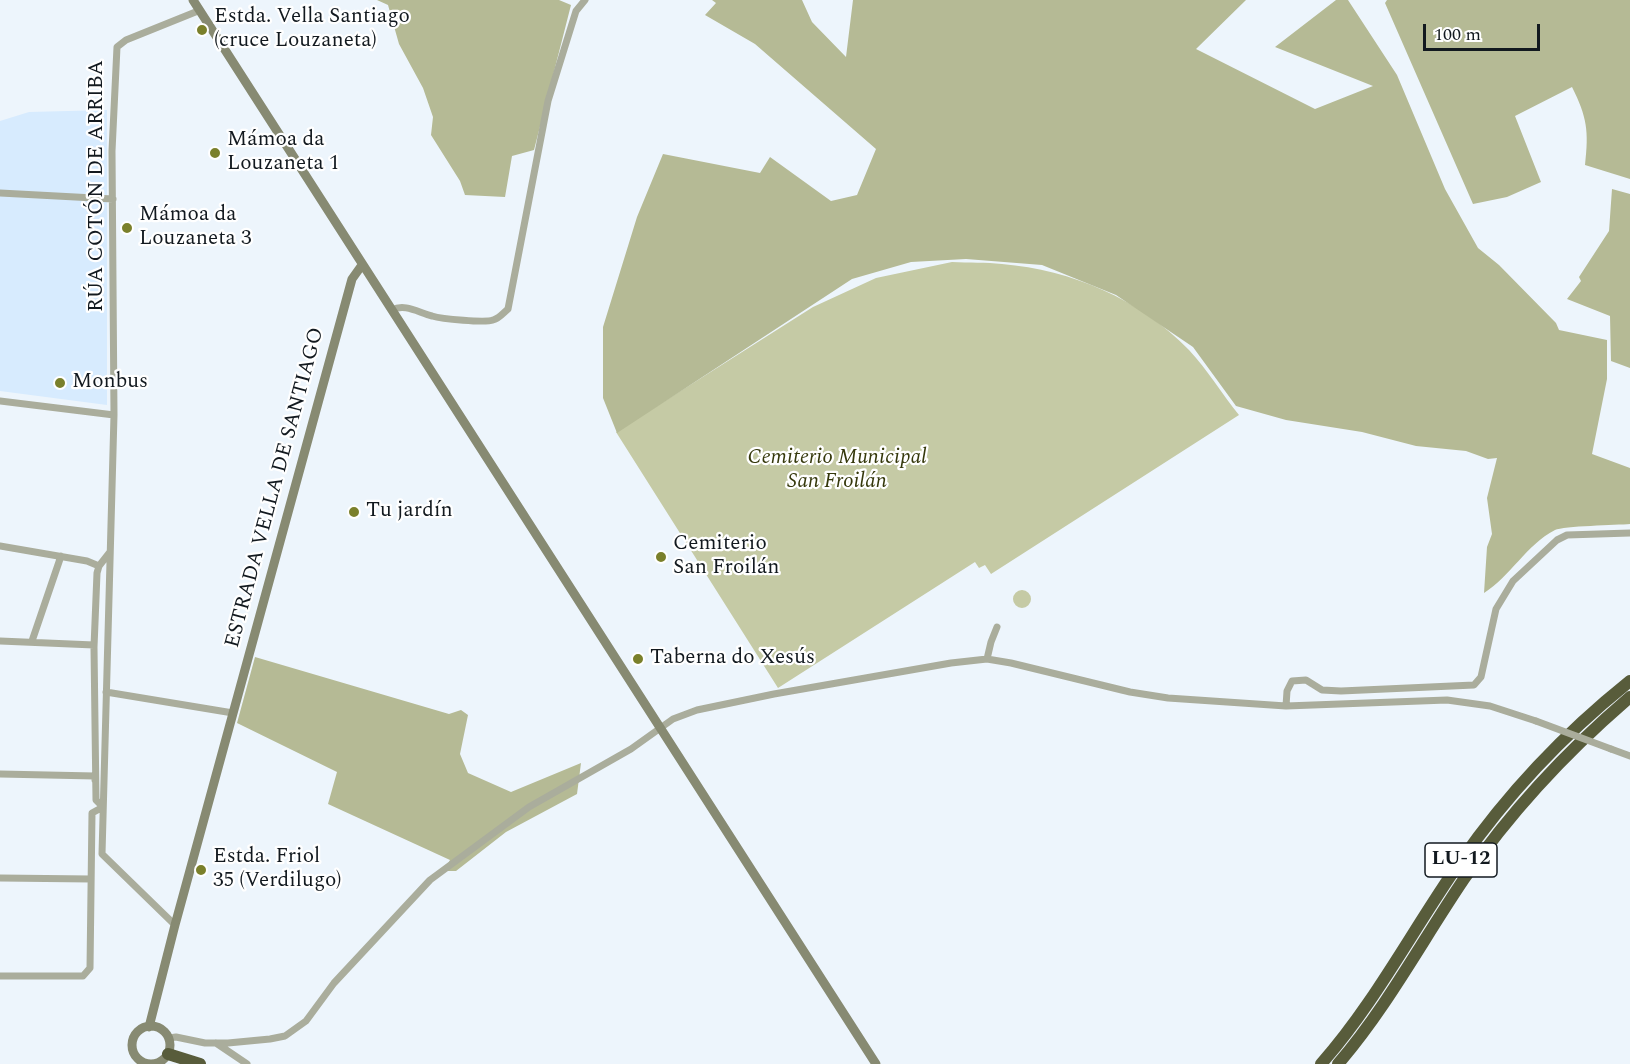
<!DOCTYPE html>
<meta charset="utf-8">
<style>
body{margin:0}
#map{position:relative;width:1630px;height:1064px;overflow:hidden;background:#edf5fc;font-family:Spectral,serif}
canvas{display:block}
.scale{position:absolute;left:1423px;top:24px;width:117px;height:27px;box-sizing:border-box;border:3px solid #12191f;border-top:0;padding-left:8px;font-size:18px;line-height:21px;white-space:nowrap;color:#12191f;-webkit-text-stroke:4px #fff;paint-order:stroke}
</style>
<div id="map">
<canvas width="1630" height="1064"></canvas>
<div class="scale">100 m</div>
</div>
<script>
const ctx = document.querySelector('canvas').getContext('2d');
ctx.lineJoin = 'round';
function fill(path, color) { ctx.fillStyle = color; ctx.fill(path, 'evenodd'); }
function trace(path, color, width, dash) { ctx.strokeStyle = color; ctx.lineWidth = width; ctx.lineCap = dash ? 'butt' : 'round'; ctx.setLineDash(dash || []); ctx.stroke(path); }
function write(font, color, halo, rows, align = 'center') {
  ctx.font = font + ' Spectral,serif'; ctx.lineWidth = 4.5; ctx.setLineDash([]); ctx.textBaseline = 'middle'; ctx.strokeStyle = halo; ctx.fillStyle = color; for (const [text, x, y, turn = 0] of rows) {
    ctx.save(); ctx.translate(x, y); ctx.rotate((+turn || 0) * Math.PI / 180); ctx.textAlign = isNaN(turn) ? turn : align; if (halo) ctx.strokeText(text, 0, 0); ctx.fillText(text, 0, 0); ctx.restore();
  }
}
fill(new Path2D(`
 M 107,110 L 107,405 L 0,391 L 0,121 L 29,112 Z`), '#d7ebfe');
fill(new Path2D(`
 M 952,262 C 969,263 986,262 1002,264 C 1072,270 1140,299 1189,350 C 1207,369 1222,394 1239,415 L 991,574 L 985,565 L 979,568 L 975,562 L 778,688 L 616,432 L 813,307 L 876,278 Z
 M1013 599a9 9 0 1 1 18 0a9 9 0 1 1-18 0Z`), '#c5caa5');
fill(new Path2D(`
 M 377,0 L 559,0 L 571,5 L 534,150 L 512,156 L 505,197 L 465,195 L 460,181 L 431,135 L 433,117 L 423,88 L 399,44 L 388,5 Z
 M 712,0 L 802,0 L 812,22 L 846,57 L 853,0 L 1246,0 L 1196,49 L 1315,109 L 1373,86 L 1275,47 L 1336,0 L 1348,0 L 1397,75 L 1445,189 L 1478,248 L 1499,265 L 1556,323 L 1559,330 L 1607,340 L 1607,379 L 1592,454 L 1630,468 L 1630,524 C 1617,525 1563,526 1555,530 C 1526,545 1510,577 1484,593 L 1487,547 L 1492,534 L 1487,498 L 1497,458 L 1488,459 L 1466,451 L 1416,446 L 1362,432 L 1286,420 L 1236,406 L 1193,347 L 1116,295 L 1042,265 L 966,259 L 911,262 L 852,279 L 617,433 L 603,398 L 603,327 L 637,217 L 663,154 L 760,173 L 770,157 L 831,201 L 857,195 L 876,149 L 755,44 L 705,15 L 716,3 Z
 M 1387,0 L 1630,0 L 1630,179 L 1585,165 C 1589,131 1587,117 1572,87 L 1515,116 L 1541,182 L 1507,197 L 1473,204 L 1385,3 Z
 M 1612,189 L 1630,194 L 1630,368 L 1611,361 L 1610,316 L 1567,299 L 1581,281 L 1579,277 L 1609,231 Z
 M 255,657 L 449,714 L 461,710 L 468,715 L 460,754 L 468,773 L 511,792 L 581,763 L 577,794 L 506,832 L 456,871 L 444,871 L 450,860 L 328,804 L 337,772 L 237,723 Z`), '#b5ba95');
trace(new Path2D(`
 M 0,193 L 113,199
 M 392,310 C 405,303 419,313 432,316 C 442,319 485,323 493,320 C 500,318 503,313 508,309 L 548,101 L 576,11 L 585,0
 M 0,401 L 114,415
 M 0,546 L 87,561 L 99,566
 M 0,641 L 94,645
 M 32,641 L 61,556
 M 987,659 L 991,642 L 997,627
 M 106,692 L 233,713
 M 1286,706 L 1287,691 L 1292,681 L 1306,680 L 1322,690 L 1341,691 L 1474,685 L 1481,677 L 1496,609 L 1513,581 L 1557,540 L 1567,535 L 1630,533
 M 1611,749 L 1630,756
 M 0,774 L 95,776 L 95,780
 M 103,807 L 96,800 L 94,647 L 97,573 L 99,566 L 110,552
 M 0,878 L 91,879
 M 175,925 L 102,854 L 114,415 L 112,151 L 117,47 L 126,40 L 198,11
 M 0,976 L 83,976 L 90,968 L 92,813 L 103,807
 M 169,1038 L 176,1037 L 205,1043 L 228,1043 L 270,1039 L 285,1036 L 306,1021 L 334,983 L 430,880 L 529,807 L 631,749 L 673,719 L 697,710 L 774,694 L 951,663 L 987,659 L 1011,663 L 1130,692 L 1168,698 L 1286,706 L 1447,700 L 1490,706 L 1536,721
 M 216,1043 L 247,1064`), '#aaad9c', 7);
trace(new Path2D(`
 M 193,0 L 876,1064
 M132 1045a19 19 0 1 1 38 0a19 19 0 1 1-38 0Z
 M 149,1027 L 175,925 L 352,279 L 362,265`), '#878a72', 9);
trace(new Path2D(`
 M 168,1054 L 200,1064
 M 1321,1064 C 1375,1003 1413,929 1460,862 C 1508,793 1565,733 1630,681
 M 1338,1064 C 1387,1007 1422,941 1464,879 C 1511,811 1567,751 1630,697`), '#585c3b', 12);
trace(new Path2D(`
 M 1536,721 L 1611,749`), '#aaad9c', 7);
for (const [x, y, r, color] of [
 [202,30,6,"#7a802b"],
 [215,153,6,"#7a802b"],
 [127,228,6,"#7a802b"],
 [60,383,6,"#7a802b"],
 [354,512,6,"#7a802b"],
 [661,557,6,"#7a802b"],
 [638,659,6,"#7a802b"],
 [201,870,6,"#7a802b"]
]) { const dot = new Path2D(); dot.arc(x, y, r, 0, 2 * Math.PI); ctx.fillStyle = color; ctx.fill(dot); trace(dot, '#fff', 2); }
for (const [x, y, w] of [
 [1461,860,72]
]) { const box = new Path2D(); box.roundRect(x - w / 2, y - 17, w, 34, 4.5); ctx.fillStyle = '#fff'; ctx.fill(box); trace(box, '#12191f', 1.5); }
write('bold 20px', '#12191f', null, [
 ["LU-12",1461,860]
]);
write('21px', '#12191f', '#fff', [
 ["Estda. Vella Santiago",214,18],
 ["(cruce Louzaneta)",214,42],
 ["Mámoa da",227,141],
 ["Louzaneta 1",227,165],
 ["Mámoa da",139,216],
 ["Louzaneta 3",139,240],
 ["Monbus",72,383],
 ["Tu jardín",366,512],
 ["Cemiterio",673,545],
 ["San Froilán",673,569],
 ["Taberna do Xesús",650,659],
 ["Estda. Friol",213,858],
 ["35 (Verdilugo)",213,882]
], 'left');
write('21px', '#12191f', '#fff', [
 ["RÚA COTÓN DE ARRIBA",98,186,-90],
 ["ESTRADA VELLA DE SANTIAGO",276,488,-75]
]);
write('italic 21px', '#35380b', '#fff', [
 ["Cemiterio Municipal",837,459],
 ["San Froilán",837,483]
]);
</script>
